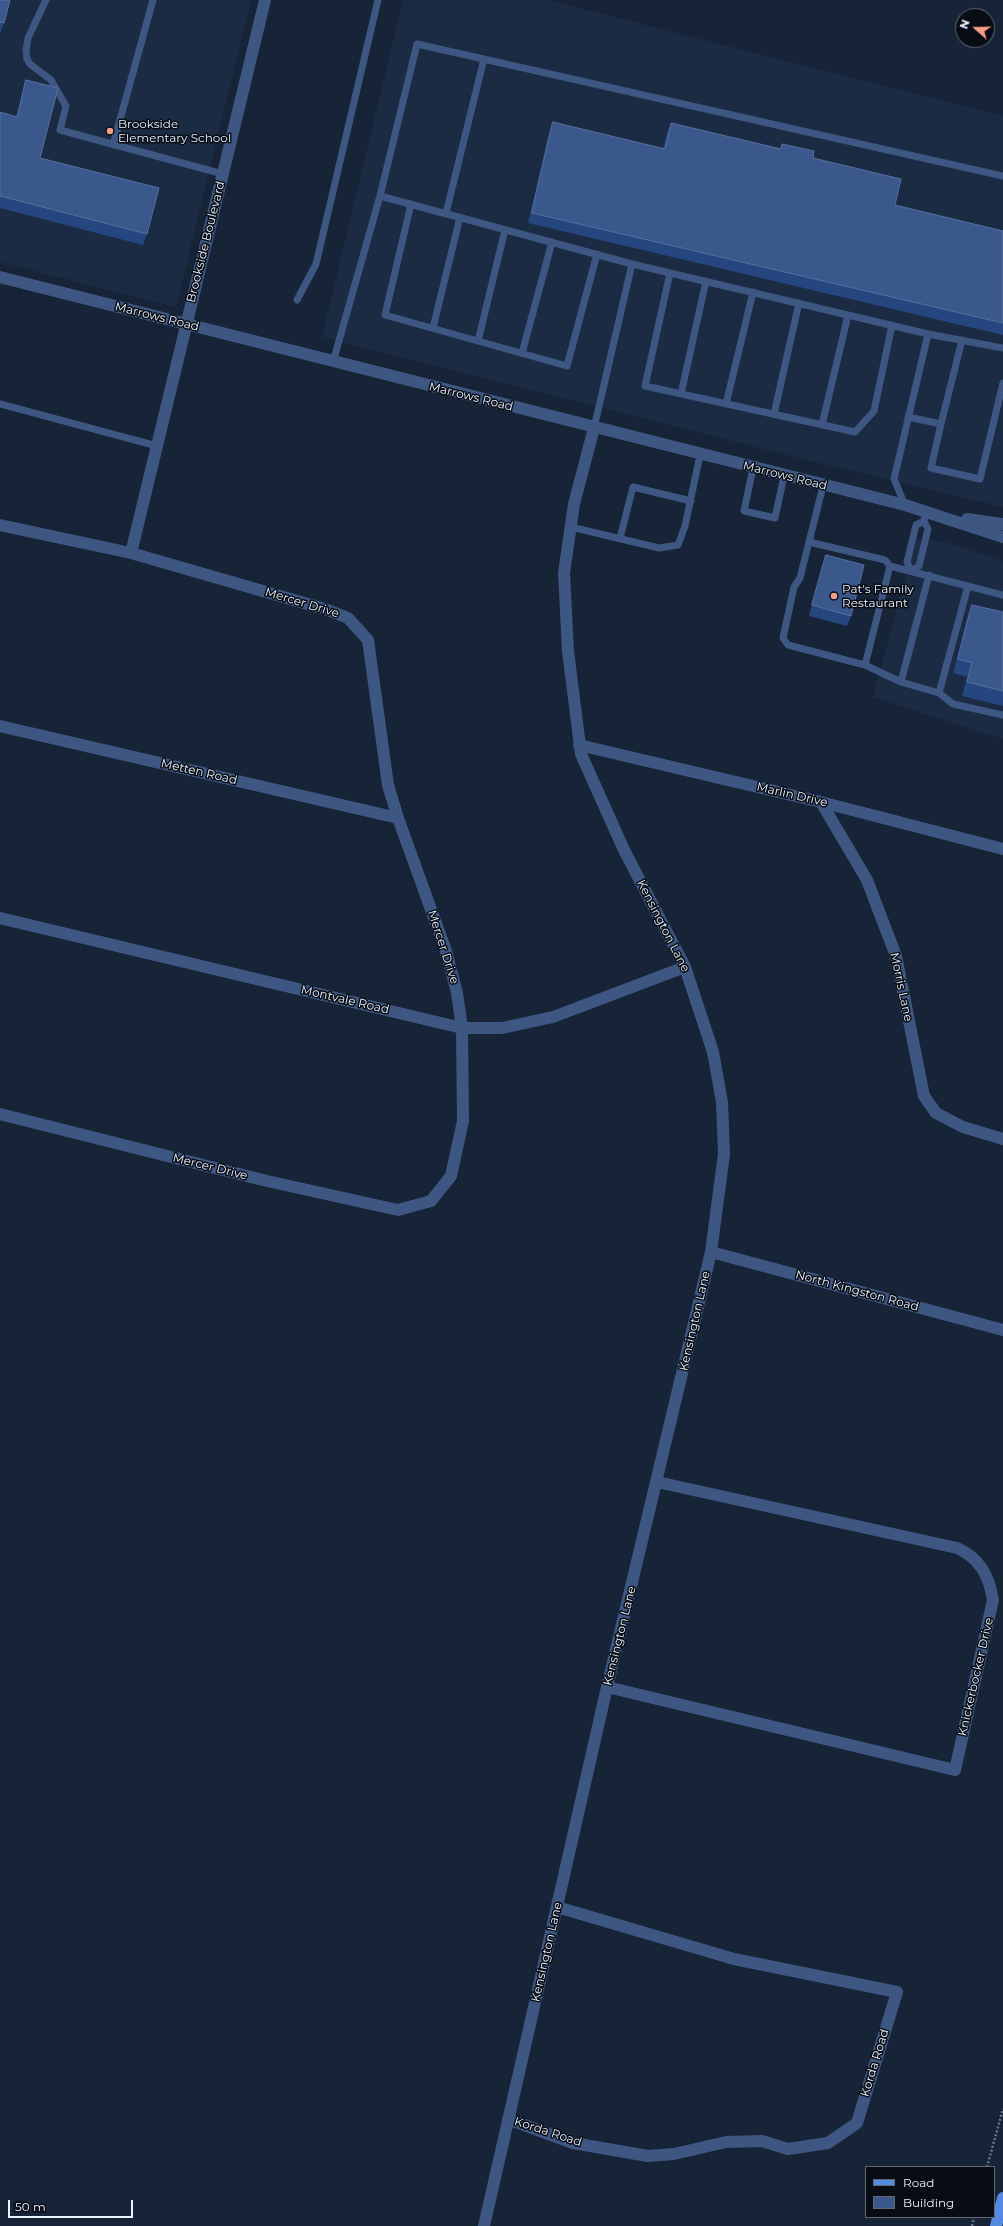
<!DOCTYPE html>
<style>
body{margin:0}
#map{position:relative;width:1003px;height:2226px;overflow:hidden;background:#172336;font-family:Montserrat,sans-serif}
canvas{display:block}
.legend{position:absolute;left:865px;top:2166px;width:130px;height:52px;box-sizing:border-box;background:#070c15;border:1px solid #626872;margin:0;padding:5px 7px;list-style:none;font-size:12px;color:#ebf2fd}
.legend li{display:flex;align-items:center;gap:8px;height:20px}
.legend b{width:20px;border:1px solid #626872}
.north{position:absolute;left:955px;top:8px;width:40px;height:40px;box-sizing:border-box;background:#070c15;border:1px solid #626872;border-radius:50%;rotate:290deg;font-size:11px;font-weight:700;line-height:16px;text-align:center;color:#ebf2fd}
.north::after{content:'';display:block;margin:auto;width:14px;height:18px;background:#f49e87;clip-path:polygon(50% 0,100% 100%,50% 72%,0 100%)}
.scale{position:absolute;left:8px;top:2200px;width:125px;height:18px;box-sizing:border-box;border:2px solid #ebf2fd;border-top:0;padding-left:5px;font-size:12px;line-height:14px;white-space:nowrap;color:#ebf2fd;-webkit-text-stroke:3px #070c15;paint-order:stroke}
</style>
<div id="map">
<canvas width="1003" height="2226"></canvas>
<ul class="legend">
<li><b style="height:5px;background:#5589e2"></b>Road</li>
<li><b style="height:11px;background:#3a588c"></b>Building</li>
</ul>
<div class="north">N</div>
<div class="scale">50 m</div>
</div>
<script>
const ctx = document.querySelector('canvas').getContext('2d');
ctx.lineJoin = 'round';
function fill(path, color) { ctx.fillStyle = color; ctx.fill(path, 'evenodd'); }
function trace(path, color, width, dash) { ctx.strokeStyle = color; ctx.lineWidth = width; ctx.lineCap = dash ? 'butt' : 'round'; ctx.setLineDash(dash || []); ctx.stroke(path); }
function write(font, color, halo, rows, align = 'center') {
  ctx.font = font + ' Montserrat,sans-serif'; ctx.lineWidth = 3; ctx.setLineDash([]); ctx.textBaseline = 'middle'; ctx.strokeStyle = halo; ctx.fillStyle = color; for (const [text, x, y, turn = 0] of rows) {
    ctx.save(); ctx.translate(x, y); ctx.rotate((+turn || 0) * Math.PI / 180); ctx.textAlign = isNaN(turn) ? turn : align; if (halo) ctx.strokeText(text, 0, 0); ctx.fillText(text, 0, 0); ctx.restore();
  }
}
fill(new Path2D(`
 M 0,0 L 251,0 L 176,307 L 0,262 Z
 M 403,0 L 547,0 L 1003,116 L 1003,507 L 819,463 L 322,337 Z
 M 916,538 L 949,543 L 1003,561 L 1003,739 L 873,697 Z`), '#1c2b44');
trace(new Path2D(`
 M 987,2167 L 1003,2109
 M 972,2226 L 974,2217`), '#6a7484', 2.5, [2, 2]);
trace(new Path2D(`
 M 46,0 L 28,38 L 26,50 L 27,59 L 30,64 L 51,80 L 66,106 L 60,130 L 223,174
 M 113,145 L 153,0
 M 411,204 L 385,315 L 567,366 L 597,254
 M 446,213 L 484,59
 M 632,264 L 928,334 L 1003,348
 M 670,273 L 645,386 L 855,432 L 874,411 L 892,325
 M 297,300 L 316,264 L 378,0
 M 433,328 L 460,217
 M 478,341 L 505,230
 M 522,353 L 552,242
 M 333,362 L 380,196
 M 681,394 L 706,281
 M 0,404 L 157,446
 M 726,404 L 753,292
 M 774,414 L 799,303
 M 908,417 L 941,424 L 931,468 L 980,479 L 1003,383
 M 941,424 L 962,340
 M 822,425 L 848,315
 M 594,428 L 632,264 L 380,196 L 417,44 L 1003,176
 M 753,468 L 744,511 L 775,518 L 784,476
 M 823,486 L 800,578 L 794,587 L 783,638 L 788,645 L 865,665
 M 905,505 L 894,479 L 928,334
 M 571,527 L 659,548 L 678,545 L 685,526 L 700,455
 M 620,538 L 633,487 L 691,501
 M 809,542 L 885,560 L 890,566 L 865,665 L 901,682
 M 890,566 L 1003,595
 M 911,571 L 919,566 L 928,529 L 924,521 L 926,512
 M 911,571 L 907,562 L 916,525 L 924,521
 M 929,575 L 901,682 L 939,693 L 953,704 L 1003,715
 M 939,693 L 968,586`), '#3e5782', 7);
trace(new Path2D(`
 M 0,525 L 131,553 L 325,609 L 348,618 L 368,640 L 388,785 L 398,818 L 446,951 L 457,993 L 462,1028 L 463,1121 L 451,1176 L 431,1201 L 398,1210 L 267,1181 L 0,1114
 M 131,553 L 265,0
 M 0,726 L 398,818
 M 579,745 L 821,802 L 1003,849
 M 821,802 L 867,880 L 896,956 L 924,1096 L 936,1113 L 963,1127 L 1003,1139
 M 0,918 L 462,1028 L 502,1028 L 553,1017 L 685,967
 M 711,1252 L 1003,1330
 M 607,1687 L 955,1770 L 993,1600 C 989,1576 980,1558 957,1548 L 657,1482
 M 508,2119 L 573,2143 L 648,2156 L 674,2154 L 726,2142 L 762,2141 L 788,2149 L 828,2143 L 857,2123 L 897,1992 L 734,1959 L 557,1907
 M 484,2226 L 607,1687 L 711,1252 L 724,1154 L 722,1102 L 713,1052 L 685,967 L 624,850 L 581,754 L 568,651 L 564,573 L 574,504 L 594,428`), '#3e5782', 12);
trace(new Path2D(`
 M 0,277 L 905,505 L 1003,537
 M 967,519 L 1003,524`), '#3e5782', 12);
trace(new Path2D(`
 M 996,2226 L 1003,2198`), '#5589e2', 12);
fill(new Path2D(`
 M 0,0 L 4,23 L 0,34 Z
 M 26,80 L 40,158 L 147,234 L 143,245 L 0,208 L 0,112 L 16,116 L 23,91 Z
 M 553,122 L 663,148 L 667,134 L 671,123 L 780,149 L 782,144 L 813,158 L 895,205 L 1003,231 L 1003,335 L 528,223 L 549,133 Z
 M 826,555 L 851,616 L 847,626 L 809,616 L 822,566 Z
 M 972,605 L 1003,612 L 1003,706 L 962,696 L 967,677 L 953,673 L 967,619 Z`), '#25467f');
const building = new Path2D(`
 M 0,0 L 10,0 L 4,23 L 0,22 Z
 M 26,80 L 58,88 L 40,158 L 159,188 L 147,234 L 0,196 L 0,112 L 17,117 Z
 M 553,122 L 665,149 L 671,123 L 781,149 L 782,144 L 814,151 L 813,158 L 901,179 L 895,205 L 1003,231 L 1003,323 L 532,213 Z
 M 826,555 L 864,565 L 851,616 L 812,605 Z
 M 972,605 L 1003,612 L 1003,691 L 967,682 L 972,663 L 958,659 Z`);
fill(building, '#3a588c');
trace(building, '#56709e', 1);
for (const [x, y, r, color] of [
 [110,131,4,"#f49e87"],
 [834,596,4,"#f49e87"]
]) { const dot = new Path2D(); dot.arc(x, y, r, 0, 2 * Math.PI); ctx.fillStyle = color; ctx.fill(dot); trace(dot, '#070c15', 1.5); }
write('12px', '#ebf2fd', '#070c15', [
 ["Brookside",118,124],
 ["Elementary School",118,138],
 ["Pat's Family",842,589],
 ["Restaurant",842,603]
], 'left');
write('12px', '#ebf2fd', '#070c15', [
 ["Brookside Boulevard",206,242,-76],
 ["Marrows Road",157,317,14],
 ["Marrows Road",471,397,14],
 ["Marrows Road",785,476,14],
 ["Mercer Drive",302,603,17],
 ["Metten Road",199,772,13],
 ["Marlin Drive",792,795,13],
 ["Kensington Lane",663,926,63],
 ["Mercer Drive",443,947,72],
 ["Morris Lane",901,987,78],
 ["Montvale Road",345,1000,13],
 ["Mercer Drive",210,1167,14],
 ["North Kingston Road",857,1291,15],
 ["Kensington Lane",695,1321,-77],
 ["Kensington Lane",620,1636,-76],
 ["Knickerbocker Drive",976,1677,-77],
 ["Kensington Lane",547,1952,-77],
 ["Korda Road",875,2063,-73],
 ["Korda Road",548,2132,18]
]);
</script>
